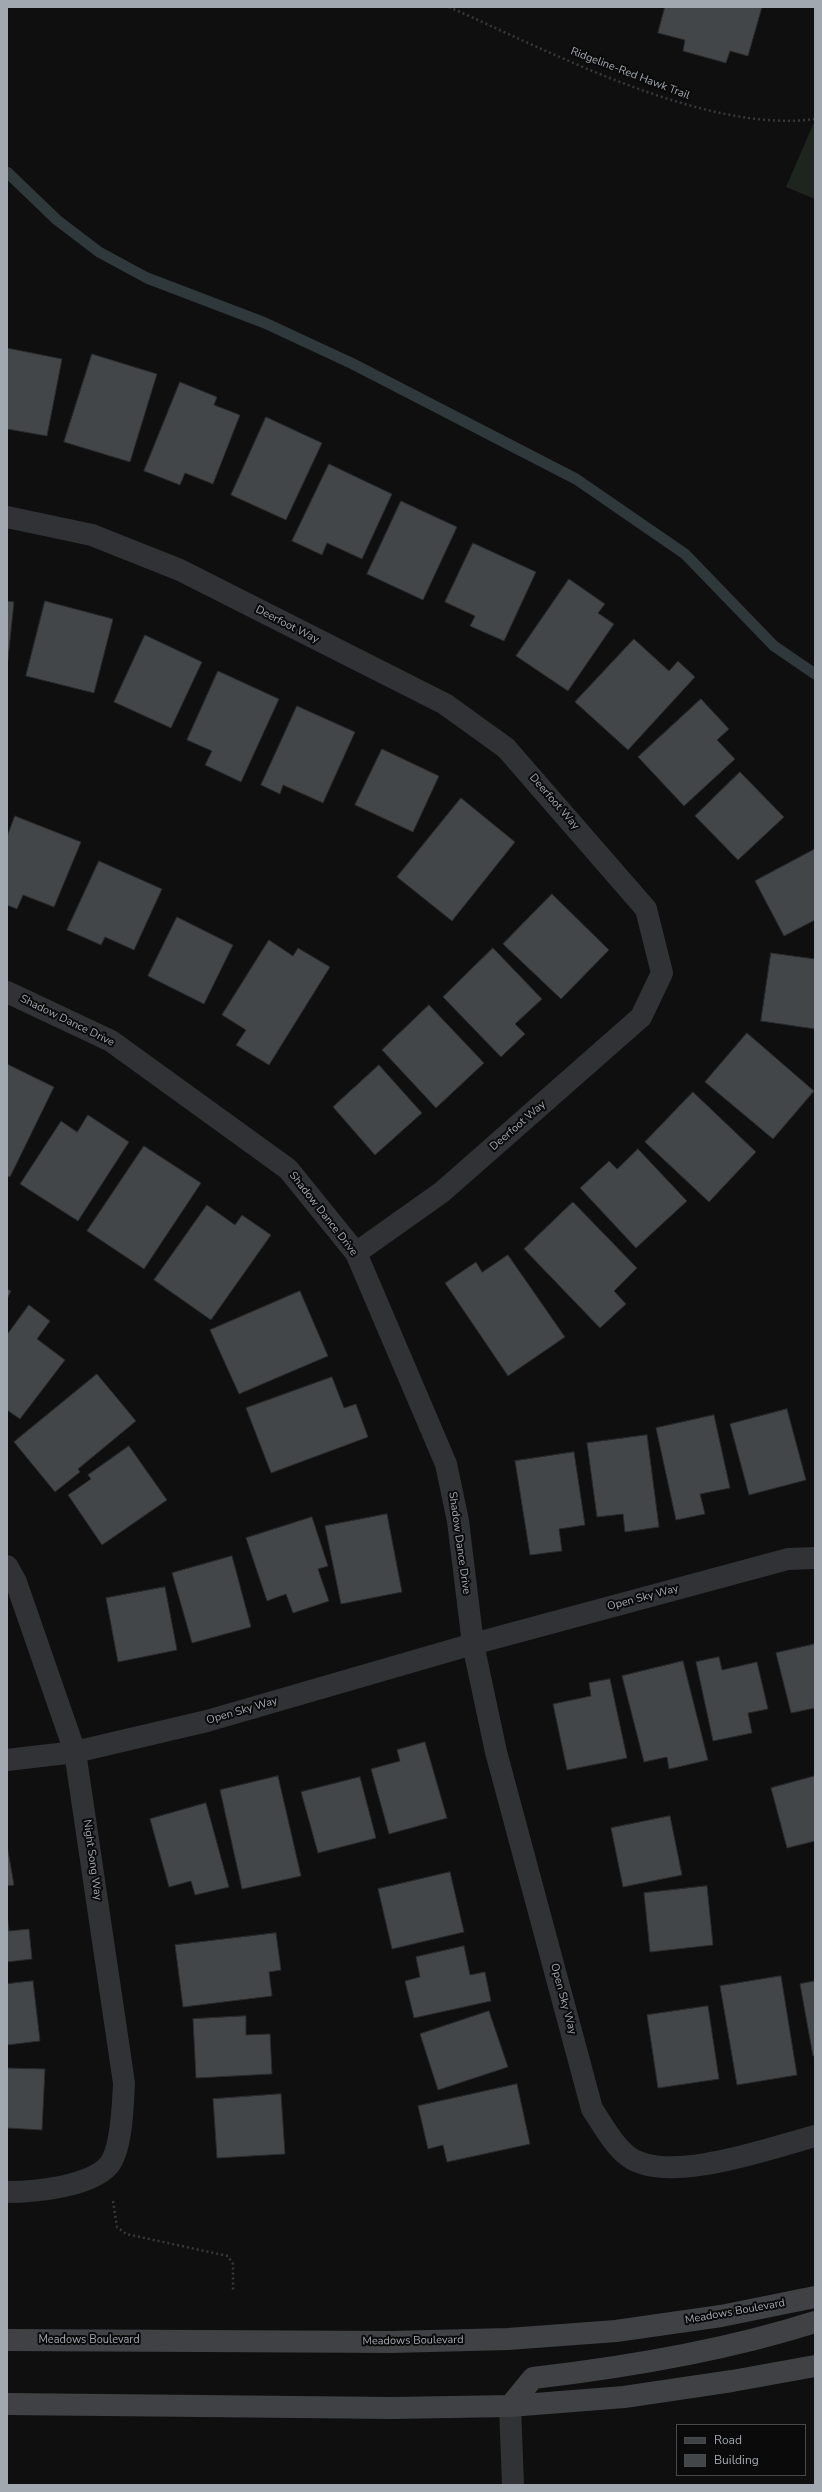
<!DOCTYPE html>
<style>
body{margin:0}
#map{position:relative;width:822px;height:2492px;overflow:hidden;background:#0f0f10;font-family:"Nunito Sans",sans-serif}
canvas{display:block}
.frame{position:absolute;inset:0;border:8px solid #a2a8af;pointer-events:none}
.legend{position:absolute;left:676px;top:2424px;width:130px;height:52px;box-sizing:border-box;background:#0a0a0b;border:1px solid #47494d;margin:0;padding:5px 7px;list-style:none;font-size:12px;color:#a2a8af}
.legend li{display:flex;align-items:center;gap:8px;height:20px}
.legend b{width:20px;border:1px solid #47494d}
</style>
<div id="map">
<canvas width="822" height="2492"></canvas>
<div class="frame"></div>
<ul class="legend">
<li><b style="height:5px;background:#3f4144"></b>Road</li>
<li><b style="height:11px;background:#434648"></b>Building</li>
</ul>
</div>
<script>
const ctx = document.querySelector('canvas').getContext('2d');
ctx.lineJoin = 'round';
function fill(path, color) { ctx.fillStyle = color; ctx.fill(path, 'evenodd'); }
function trace(path, color, width, dash) { ctx.strokeStyle = color; ctx.lineWidth = width; ctx.lineCap = dash ? 'butt' : 'round'; ctx.setLineDash(dash || []); ctx.stroke(path); }
function write(font, color, halo, rows, align = 'center') {
  ctx.font = font + ' "Nunito Sans",sans-serif'; ctx.lineWidth = 4; ctx.setLineDash([]); ctx.textBaseline = 'middle'; ctx.strokeStyle = halo; ctx.fillStyle = color; for (const [text, x, y, turn = 0] of rows) {
    ctx.save(); ctx.translate(x, y); ctx.rotate((+turn || 0) * Math.PI / 180); ctx.textAlign = isNaN(turn) ? turn : align; if (halo) ctx.strokeText(text, 0, 0); ctx.fillText(text, 0, 0); ctx.restore();
  }
}
fill(new Path2D(`
 M 815,120 L 815,199 L 786,187 Z`), '#1e241e');
trace(new Path2D(`
 M 7,172 L 57,220 L 99,252 L 147,278 L 265,323 L 353,364 L 576,479 L 685,554 L 774,646 L 815,674`), '#2f383b', 11);
const building = new Path2D(`
 M 665,7 L 762,7 L 748,56 L 730,51 L 726,63 L 683,51 L 685,40 L 658,33 Z
 M 7,348 L 62,359 L 47,436 L 7,429 Z
 M 92,354 L 157,374 L 130,462 L 64,442 Z
 M 180,382 L 217,397 L 214,405 L 240,415 L 213,484 L 185,473 L 180,485 L 144,471 Z
 M 266,417 L 322,443 L 286,520 L 231,495 Z
 M 329,464 L 392,494 L 362,559 L 327,543 L 322,555 L 292,541 Z
 M 401,501 L 457,527 L 423,600 L 367,574 Z
 M 473,543 L 536,572 L 504,641 L 470,626 L 475,616 L 445,602 Z
 M 569,579 L 605,604 L 598,613 L 614,624 L 568,691 L 516,656 Z
 M 7,601 L 14,602 L 7,668 Z
 M 45,601 L 113,619 L 94,693 L 26,676 Z
 M 145,635 L 202,662 L 171,728 L 114,702 Z
 M 634,639 L 669,671 L 678,661 L 695,677 L 628,750 L 575,702 Z
 M 218,671 L 279,699 L 241,782 L 205,765 L 212,751 L 187,740 Z
 M 701,699 L 729,729 L 717,740 L 735,759 L 684,806 L 638,757 Z
 M 297,706 L 355,732 L 323,803 L 283,785 L 280,794 L 261,785 Z
 M 382,749 L 439,776 L 413,832 L 355,805 Z
 M 740,772 L 784,817 L 738,860 L 695,816 Z
 M 461,798 L 515,842 L 452,921 L 397,877 Z
 M 15,816 L 81,842 L 54,907 L 23,895 L 17,909 L 7,905 L 7,837 Z
 M 815,849 L 815,920 L 784,936 L 755,881 Z
 M 99,861 L 162,889 L 134,950 L 105,937 L 101,945 L 67,930 Z
 M 552,894 L 609,950 L 561,999 L 503,944 Z
 M 177,917 L 233,945 L 204,1004 L 148,976 Z
 M 269,940 L 293,956 L 298,948 L 330,967 L 269,1065 L 236,1045 L 246,1030 L 222,1015 Z
 M 493,948 L 542,999 L 515,1024 L 525,1034 L 501,1057 L 443,997 Z
 M 771,953 L 815,959 L 815,1029 L 761,1021 Z
 M 429,1005 L 484,1063 L 436,1108 L 382,1050 Z
 M 747,1033 L 814,1091 L 773,1139 L 705,1082 Z
 M 7,1064 L 54,1087 L 10,1177 L 7,1176 Z
 M 379,1065 L 422,1113 L 375,1155 L 333,1107 Z
 M 693,1092 L 756,1152 L 709,1202 L 645,1142 Z
 M 88,1115 L 129,1142 L 78,1221 L 20,1184 L 61,1121 L 77,1132 Z
 M 144,1146 L 201,1183 L 144,1269 L 87,1231 Z
 M 638,1149 L 687,1201 L 636,1248 L 580,1188 L 609,1161 L 617,1169 Z
 M 573,1202 L 637,1268 L 614,1291 L 626,1304 L 600,1328 L 524,1249 Z
 M 207,1205 L 235,1225 L 242,1215 L 271,1235 L 211,1320 L 154,1280 Z
 M 508,1255 L 565,1337 L 508,1376 L 445,1283 L 476,1262 L 482,1272 Z
 M 7,1289 L 11,1291 L 7,1299 Z
 M 300,1291 L 328,1356 L 239,1394 L 210,1330 Z
 M 29,1305 L 50,1321 L 37,1339 L 65,1360 L 20,1419 L 7,1410 L 7,1335 Z
 M 97,1374 L 136,1421 L 78,1469 L 80,1472 L 55,1492 L 14,1442 Z
 M 332,1377 L 344,1408 L 356,1404 L 368,1437 L 271,1473 L 246,1408 Z
 M 787,1409 L 806,1480 L 749,1495 L 730,1424 Z
 M 714,1415 L 730,1488 L 700,1494 L 705,1514 L 676,1520 L 656,1428 Z
 M 647,1435 L 659,1527 L 625,1532 L 623,1514 L 597,1517 L 587,1443 Z
 M 129,1446 L 167,1500 L 102,1545 L 68,1495 L 91,1479 L 88,1475 Z
 M 574,1452 L 585,1525 L 559,1529 L 562,1551 L 530,1555 L 515,1461 Z
 M 387,1514 L 402,1592 L 341,1604 L 325,1526 Z
 M 312,1517 L 328,1566 L 318,1569 L 329,1601 L 293,1613 L 286,1594 L 267,1601 L 246,1538 Z
 M 232,1556 L 251,1627 L 192,1643 L 172,1573 Z
 M 165,1587 L 177,1650 L 118,1662 L 106,1598 Z
 M 815,1644 L 815,1708 L 791,1713 L 776,1653 Z
 M 719,1657 L 722,1670 L 757,1662 L 768,1709 L 748,1713 L 752,1733 L 713,1741 L 696,1662 Z
 M 683,1661 L 708,1760 L 669,1769 L 667,1757 L 644,1762 L 622,1676 Z
 M 610,1679 L 627,1758 L 567,1770 L 553,1704 L 591,1696 L 589,1683 Z
 M 425,1742 L 447,1818 L 389,1834 L 371,1769 L 400,1761 L 397,1750 Z
 M 278,1776 L 301,1876 L 242,1889 L 220,1790 Z
 M 815,1776 L 815,1841 L 787,1848 L 771,1788 Z
 M 360,1777 L 376,1838 L 318,1853 L 301,1792 Z
 M 206,1803 L 229,1887 L 195,1895 L 191,1881 L 169,1887 L 150,1819 Z
 M 670,1816 L 682,1875 L 623,1887 L 611,1828 Z
 M 7,1845 L 14,1885 L 7,1886 Z
 M 450,1872 L 464,1932 L 392,1949 L 378,1889 Z
 M 707,1886 L 713,1945 L 650,1952 L 644,1893 Z
 M 7,1914 L 9,1931 L 29,1929 L 32,1959 L 7,1962 Z
 M 276,1933 L 281,1970 L 269,1972 L 272,1996 L 183,2007 L 175,1945 Z
 M 464,1946 L 470,1975 L 485,1972 L 491,2001 L 414,2018 L 405,1981 L 420,1977 L 416,1957 Z
 M 781,1976 L 797,2075 L 737,2085 L 720,1986 Z
 M 33,1981 L 40,2041 L 7,2045 L 7,1984 Z
 M 815,1981 L 815,2056 L 813,2056 L 800,1984 Z
 M 708,2006 L 719,2079 L 658,2088 L 647,2015 Z
 M 489,2011 L 508,2067 L 438,2090 L 420,2034 Z
 M 246,2016 L 246,2035 L 270,2034 L 272,2074 L 196,2078 L 193,2019 Z
 M 7,2068 L 45,2069 L 42,2130 L 7,2128 Z
 M 517,2084 L 530,2144 L 447,2162 L 443,2145 L 428,2149 L 418,2106 Z
 M 281,2094 L 285,2154 L 217,2158 L 213,2099 Z`);
fill(building, '#434648');
trace(building, '#292a2c', 1);
trace(new Path2D(`
 M 449,7 C 549,51 705,134 815,119
 M 113,2201 L 117,2227 L 126,2234 L 228,2256 L 233,2264 L 233,2290`), '#37393c', 2.5, [2, 3]);
trace(new Path2D(`
 M 7,517 L 92,535 L 180,570 L 445,704 L 506,748 L 646,909 L 662,973 L 641,1017 L 442,1192 L 356,1253
 M 7,992 L 111,1041 L 288,1169 L 356,1253 L 446,1464 L 458,1521 L 473,1644 L 496,1752 L 592,2109 C 603,2125 613,2145 629,2157 C 669,2185 770,2148 815,2136
 M 7,1566 L 16,1582 L 75,1752 L 124,2083 C 123,2103 122,2149 109,2165 C 90,2187 34,2192 7,2192
 M 7,1760 L 75,1752 L 207,1721 L 473,1644 L 788,1559 L 815,1558
 M 510,2406 L 513,2485`), '#313235', 22);
trace(new Path2D(`
 M 7,2340 L 391,2342 L 508,2339 L 616,2331 L 721,2316 L 815,2297
 M 7,2404 L 392,2408 L 510,2406 L 624,2397 L 732,2381 L 815,2366
 M 510,2406 L 533,2378 C 628,2367 724,2351 815,2322`), '#3f4144', 22);
write('11px', '#a2a8af', '#0a0a0b', [
 ["Ridgeline-Red Hawk Trail",630,74,21],
 ["Deerfoot Way",287,625,27],
 ["Deerfoot Way",554,802,49],
 ["Shadow Dance Drive",67,1021,26],
 ["Deerfoot Way",518,1126,-41],
 ["Shadow Dance Drive",323,1214,52],
 ["Shadow Dance Drive",459,1543,82],
 ["Open Sky Way",643,1598,-15],
 ["Open Sky Way",242,1711,-16],
 ["Night Song Way",92,1860,82],
 ["Open Sky Way",563,1999,75],
 ["Meadows Boulevard",735,2312,-10],
 ["Meadows Boulevard",89,2340],
 ["Meadows Boulevard",413,2341,-1]
]);
</script>
